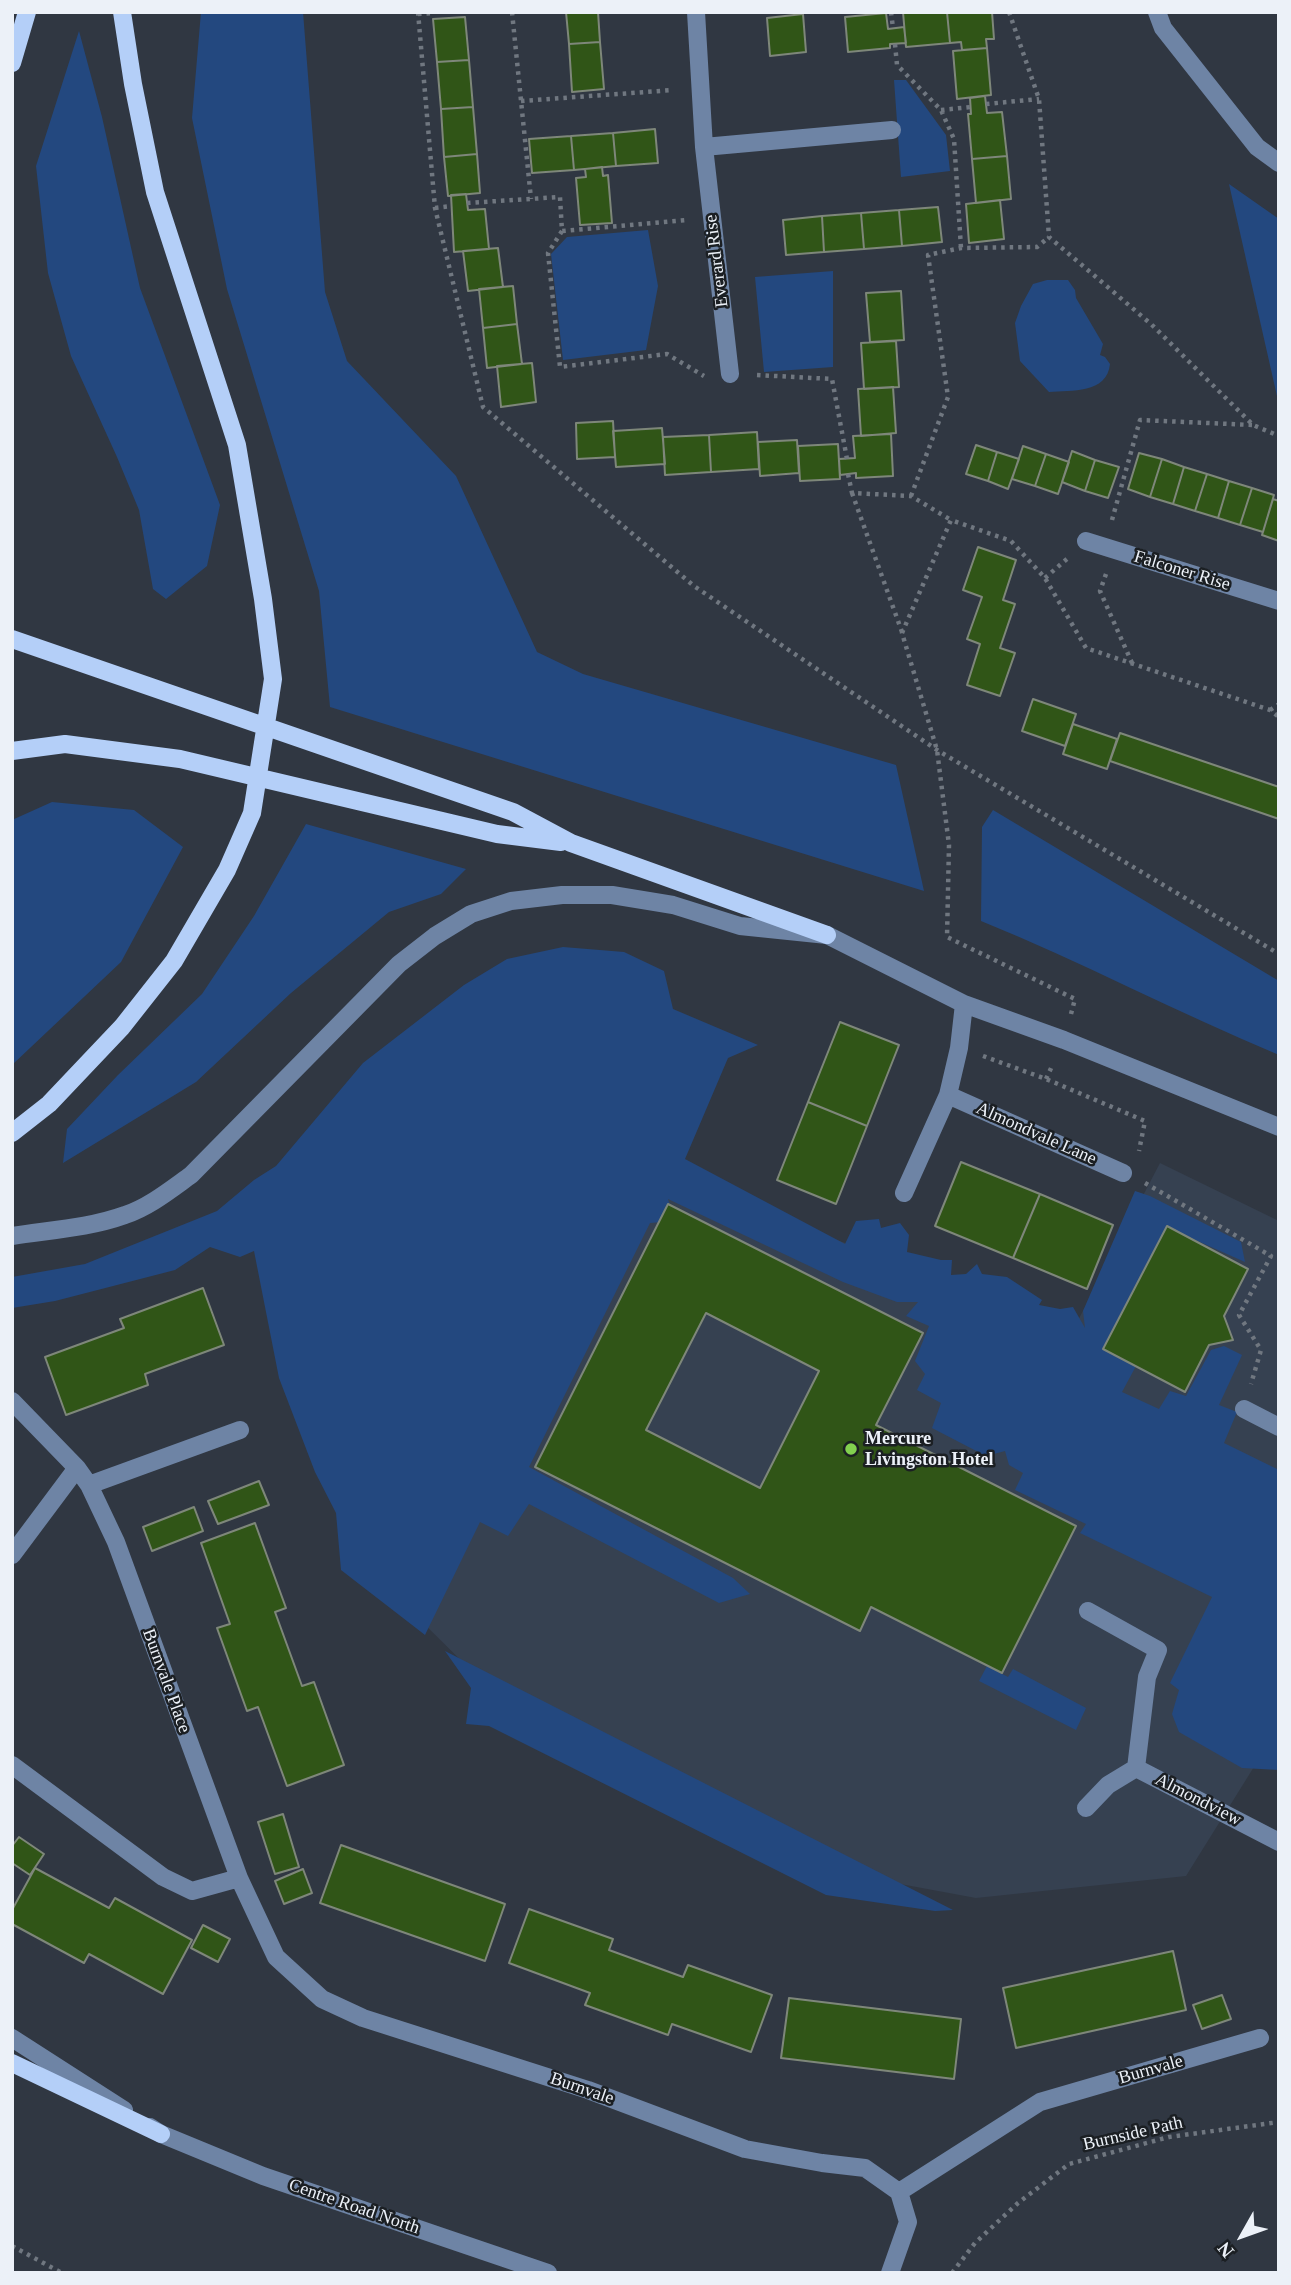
<!DOCTYPE html>
<style>
body{margin:0}
#map{position:relative;width:1291px;height:2285px;overflow:hidden;background:#303742;font-family:"Times New Roman",serif}
canvas{display:block}
.frame{position:absolute;inset:0;border:14px solid #ecf1f8;pointer-events:none}
.north{position:absolute;left:1207px;top:2201px;width:70px;height:70px;-webkit-text-stroke:5px #1b1f23;paint-order:stroke;rotate:230deg;font-size:19px;font-weight:700;line-height:28px;text-align:center;color:#ecf1f8}
.north::after{content:'';display:block;margin:auto;width:24px;height:32px;background:#ecf1f8;clip-path:polygon(50% 0,100% 100%,50% 72%,0 100%)}
</style>
<div id="map">
<canvas width="1291" height="2285"></canvas>
<div class="frame"></div>
<div class="north">N</div>
</div>
<script>
const ctx = document.querySelector('canvas').getContext('2d');
ctx.lineJoin = 'round';
function fill(path, color) { ctx.fillStyle = color; ctx.fill(path, 'evenodd'); }
function trace(path, color, width, dash) { ctx.strokeStyle = color; ctx.lineWidth = width; ctx.lineCap = dash ? 'butt' : 'round'; ctx.setLineDash(dash || []); ctx.stroke(path); }
function write(font, color, halo, rows, align = 'center') {
  ctx.font = font + ' "Times New Roman",serif'; ctx.lineWidth = 5; ctx.setLineDash([]); ctx.textBaseline = 'middle'; ctx.strokeStyle = halo; ctx.fillStyle = color; for (const [text, x, y, turn = 0] of rows) {
    ctx.save(); ctx.translate(x, y); ctx.rotate((+turn || 0) * Math.PI / 180); ctx.textAlign = isNaN(turn) ? turn : align; if (halo) ctx.strokeText(text, 0, 0); ctx.fillText(text, 0, 0); ctx.restore();
  }
}
fill(new Path2D(`
 M 1160,1163 L 1279,1221 L 1279,1560 L 1267,1746 L 1186,1876 L 976,1898 L 819,1869 L 497,1696 L 407,1607 L 613,1165 L 692,1187 L 1001,1300 L 1049,1376 Z`), '#364151');
fill(new Path2D(`
 M 201,12 L 303,12 L 325,292 L 347,361 L 456,476 L 537,652 L 583,674 L 896,765 L 924,891 L 330,707 L 319,591 L 227,289 L 192,118 Z
 M 79,31 L 102,117 L 140,288 L 220,505 L 207,566 L 166,599 L 153,589 L 139,510 L 117,457 L 71,356 L 48,273 L 36,166 Z
 M 894,80 L 906,80 L 946,135 L 950,171 L 901,177 Z
 M 1229,184 L 1279,219 L 1279,405 Z
 M 648,230 L 658,286 L 646,350 L 563,360 L 551,254 L 567,237 Z
 M 833,271 L 833,367 L 764,372 L 755,277 Z
 M 1047,280 L 1068,280 L 1075,290 L 1076,298 L 1103,344 L 1100,355 L 1105,357 L 1110,364 C 1107,394 1071,390 1049,392 L 1020,361 L 1015,323 L 1021,306 L 1033,284 Z
 M 52,802 L 134,810 L 183,847 L 121,962 L 12,1065 L 12,820 Z
 M 993,810 L 1279,981 L 1279,1055 C 1178,1013 1082,962 981,921 L 982,827 Z
 M 306,824 L 466,869 L 441,894 L 389,912 L 291,993 L 196,1082 L 63,1163 L 67,1129 L 118,1075 L 202,994 L 254,916 Z
 M 563,947 L 624,952 L 664,971 L 673,1009 L 758,1045 L 728,1058 L 685,1159 L 845,1244 L 856,1221 L 879,1219 L 881,1228 L 900,1223 L 909,1235 L 907,1252 L 941,1260 L 952,1260 L 951,1275 L 966,1274 L 977,1264 L 982,1274 L 1007,1277 L 1042,1300 L 1039,1305 L 1060,1309 L 1073,1307 L 1085,1328 L 1083,1311 L 1135,1191 L 1150,1196 L 1241,1242 L 1245,1262 L 1166,1227 L 1103,1349 L 1136,1366 L 1122,1392 L 1159,1409 L 1170,1391 L 1186,1396 L 1211,1350 L 1224,1346 L 1242,1355 L 1219,1405 L 1237,1412 L 1224,1443 L 1279,1470 L 1279,1770 L 1242,1768 L 1179,1732 L 1172,1714 L 1179,1690 L 1170,1683 L 1212,1597 L 1080,1533 L 1086,1524 L 1015,1490 L 1023,1473 L 1009,1465 L 1005,1451 L 986,1456 L 932,1428 L 941,1403 L 917,1390 L 925,1374 L 915,1361 L 929,1326 L 906,1316 L 918,1302 L 897,1302 L 843,1282 L 668,1199 L 674,1221 L 650,1223 L 529,1467 L 733,1578 L 750,1594 L 719,1603 L 529,1504 L 508,1536 L 480,1522 L 425,1635 L 341,1570 L 336,1513 L 315,1472 L 279,1378 L 254,1251 L 240,1257 L 210,1247 L 175,1270 L 55,1301 L 12,1308 L 12,1277 L 85,1264 L 217,1211 L 254,1180 L 276,1166 L 363,1063 L 464,985 L 507,959 Z
 M 445,1651 L 953,1910 L 935,1911 L 826,1895 L 489,1726 L 466,1724 L 471,1688 Z
 M 987,1666 L 1008,1677 L 1013,1669 L 1086,1708 L 1076,1730 L 979,1681 Z`), '#23487f');
const building = new Path2D(`
 M 566,12 L 598,12 L 600,42 L 569,44 Z
 M 903,12 L 947,12 L 950,43 L 906,47 Z
 M 947,12 L 992,12 L 994,39 L 986,39 L 987,48 L 962,50 L 961,42 L 950,43 Z
 M 886,13 L 888,29 L 904,27 L 906,43 L 890,44 L 890,48 L 848,52 L 845,17 Z
 M 803,14 L 806,52 L 770,56 L 767,18 Z
 M 465,17 L 469,60 L 437,62 L 433,19 Z
 M 600,42 L 604,89 L 572,92 L 569,44 Z
 M 987,48 L 991,95 L 957,99 L 953,51 Z
 M 469,60 L 473,107 L 441,109 L 437,62 Z
 M 985,96 L 987,113 L 1002,112 L 1007,156 L 972,159 L 968,114 L 971,114 L 970,98 Z
 M 473,107 L 477,154 L 444,157 L 441,109 Z
 M 655,129 L 658,163 L 616,166 L 613,133 Z
 M 613,133 L 616,166 L 574,170 L 571,136 Z
 M 571,136 L 574,170 L 532,173 L 529,139 Z
 M 477,154 L 480,193 L 448,196 L 444,157 Z
 M 1007,156 L 1011,199 L 976,203 L 972,159 Z
 M 602,167 L 603,176 L 608,175 L 612,223 L 580,225 L 576,178 L 586,177 L 585,169 Z
 M 466,194 L 468,210 L 485,209 L 489,249 L 454,252 L 451,195 Z
 M 1000,200 L 1004,239 L 969,243 L 966,204 Z
 M 938,207 L 942,242 L 902,246 L 899,210 Z
 M 899,210 L 902,246 L 864,249 L 861,213 Z
 M 861,213 L 864,249 L 824,252 L 822,216 Z
 M 822,216 L 824,252 L 786,255 L 783,220 Z
 M 498,248 L 503,287 L 468,291 L 463,251 Z
 M 513,286 L 517,324 L 483,328 L 479,289 Z
 M 901,291 L 904,340 L 870,342 L 866,293 Z
 M 517,324 L 522,364 L 487,368 L 483,328 Z
 M 896,341 L 899,387 L 864,389 L 861,343 Z
 M 532,363 L 536,402 L 501,407 L 497,366 Z
 M 893,387 L 896,433 L 861,436 L 858,389 Z
 M 613,421 L 615,457 L 577,459 L 576,423 Z
 M 662,428 L 665,464 L 616,467 L 613,431 Z
 M 757,432 L 759,469 L 711,472 L 709,435 Z
 M 891,434 L 893,476 L 856,478 L 856,473 L 840,475 L 839,459 L 855,458 L 853,436 Z
 M 709,435 L 711,472 L 665,475 L 663,437 Z
 M 797,440 L 799,473 L 760,476 L 758,442 Z
 M 838,444 L 840,479 L 800,481 L 798,446 Z
 M 976,445 L 997,452 L 988,481 L 966,474 Z
 M 1023,446 L 1046,454 L 1035,486 L 1012,479 Z
 M 1072,451 L 1095,460 L 1085,491 L 1062,482 Z
 M 997,452 L 1019,459 L 1008,489 L 988,481 Z
 M 1139,453 L 1162,459 L 1150,497 L 1128,489 Z
 M 1046,454 L 1069,462 L 1058,494 L 1035,486 Z
 M 1162,459 L 1184,467 L 1173,504 L 1150,497 Z
 M 1095,460 L 1119,467 L 1108,498 L 1085,491 Z
 M 1184,467 L 1207,474 L 1195,511 L 1173,504 Z
 M 1207,474 L 1229,481 L 1218,518 L 1195,511 Z
 M 1229,481 L 1252,488 L 1240,525 L 1218,518 Z
 M 1252,488 L 1274,495 L 1263,532 L 1240,525 Z
 M 1273,499 L 1279,501 L 1279,541 L 1262,535 Z
 M 978,547 L 1016,560 L 1003,600 L 1015,604 L 1000,648 L 1015,653 L 1000,696 L 967,685 L 980,644 L 967,639 L 982,597 L 963,590 Z
 M 1033,699 L 1076,714 L 1065,746 L 1022,731 Z
 M 1073,724 L 1117,739 L 1107,769 L 1063,754 Z
 M 1120,733 L 1279,787 L 1279,819 L 1110,761 Z
 M 840,1022 L 899,1045 L 867,1126 L 808,1102 Z
 M 808,1102 L 867,1126 L 836,1204 L 777,1180 Z
 M 961,1162 L 1040,1194 L 1013,1258 L 935,1226 Z
 M 1040,1194 L 1113,1225 L 1087,1289 L 1013,1258 Z
 M 668,1204 L 923,1333 L 876,1425 L 1076,1526 L 1002,1673 L 871,1607 L 860,1631 L 535,1467 ZM 706,1313 L 819,1371 L 760,1488 L 646,1430 Z
 M 1167,1226 L 1248,1269 L 1224,1316 L 1233,1340 L 1209,1345 L 1185,1392 L 1103,1349 Z
 M 203,1288 L 224,1345 L 145,1374 L 148,1385 L 66,1415 L 45,1357 L 124,1328 L 120,1319 Z
 M 259,1481 L 269,1505 L 218,1524 L 208,1501 Z
 M 194,1507 L 203,1531 L 152,1551 L 143,1527 Z
 M 255,1523 L 286,1608 L 275,1612 L 302,1686 L 314,1682 L 344,1765 L 287,1786 L 258,1707 L 247,1711 L 217,1628 L 230,1624 L 201,1543 Z
 M 283,1814 L 299,1867 L 275,1874 L 258,1822 Z
 M 19,1837 L 44,1854 L 30,1875 L 12,1863 L 12,1846 Z
 M 341,1845 L 505,1904 L 485,1961 L 320,1903 Z
 M 35,1868 L 109,1908 L 115,1898 L 192,1940 L 163,1994 L 89,1954 L 84,1963 L 12,1924 L 12,1910 Z
 M 303,1869 L 312,1893 L 284,1904 L 275,1881 Z
 M 529,1909 L 613,1939 L 609,1950 L 683,1977 L 688,1965 L 772,1995 L 751,2052 L 672,2024 L 668,2035 L 585,2005 L 590,1993 L 509,1963 Z
 M 203,1925 L 230,1939 L 218,1962 L 191,1948 Z
 M 1173,1951 L 1186,2010 L 1016,2048 L 1003,1988 Z
 M 1222,1995 L 1231,2019 L 1202,2029 L 1193,2005 Z
 M 789,1998 L 961,2019 L 954,2079 L 781,2058 Z`);
fill(building, '#305517');
trace(building, '#7e877a', 2);
trace(new Path2D(`
 M 418,12 L 435,208 L 483,407 L 694,586 L 937,750 L 1279,954
 M 512,12 L 531,199
 M 891,12 L 893,28
 M 1009,12 L 1039,99 L 1049,237 L 1151,324 L 1253,425 L 1279,436
 M 418,14 L 433,13
 M 895,44 L 897,65 L 941,110 L 954,139 L 961,248
 M 521,101 L 673,90
 M 986,104 L 1039,99
 M 941,110 L 971,107
 M 467,203 L 560,197 L 562,231 L 686,220
 M 435,208 L 452,206
 M 562,231 L 548,253 L 560,367 L 667,354 L 704,376
 M 757,375 L 832,379 L 847,459
 M 848,474 L 852,493 L 911,496 L 951,520
 M 852,493 L 902,632
 M 911,496 L 948,397 L 928,255 L 961,248 L 1037,247 L 1049,237
 M 1112,520 L 1140,420 L 1252,425
 M 1106,574 L 1100,591 L 1132,663
 M 1045,578 L 1068,558
 M 1270,710 L 1279,704
 M 1071,1014 L 1075,999 L 947,937 L 949,845 L 937,750 L 902,633 L 951,520 L 1011,541 L 1045,578 L 1086,648 L 1270,710 L 1279,717
 M 983,1056 L 1046,1079 L 1145,1121 L 1139,1151
 M 1046,1079 L 1053,1064
 M 1145,1183 L 1271,1256 L 1239,1315 L 1261,1350 L 1251,1384
 M 12,2246 L 62,2273
 M 952,2273 L 975,2243 L 1018,2203 L 1069,2164 L 1169,2137 L 1279,2122`), '#707780', 4.5, [3.5, 5]);
trace(new Path2D(`
 M 696,12 L 704,147 L 730,374
 M 1157,12 L 1163,28 L 1257,147 L 1279,163
 M 704,147 L 892,130
 M 1086,541 L 1279,601
 M 948,1095 L 1123,1173
 M 904,1193 L 948,1095 L 959,1048 L 964,1004
 M 12,1236 C 50,1230 89,1228 125,1215 C 149,1207 170,1190 191,1175 L 399,964 L 435,936 L 471,914 L 511,901 L 562,895 L 612,895 L 673,905 L 740,926 L 827,935 L 964,1004 L 1064,1040 L 1279,1127
 M 12,1401 L 77,1468 L 89,1485 L 116,1542 L 239,1878 L 276,1957 L 322,1999 L 363,2018 L 588,2090 L 745,2149 L 822,2163 L 865,2168 L 899,2192 L 908,2222 L 890,2273
 M 1244,1409 L 1279,1427
 M 89,1485 L 240,1430
 M 12,1555 L 77,1468
 M 1088,1611 L 1158,1650 L 1147,1677 L 1136,1768
 M 12,1765 L 163,1877 L 192,1891 L 239,1878
 M 1086,1808 L 1108,1785 L 1136,1768 L 1279,1842
 M 12,2038 L 124,2110
 M 150,2127 L 161,2134 L 263,2176 L 548,2273
 M 899,2192 L 1040,2102 L 1260,2038`), '#6e84a5', 18);
trace(new Path2D(`
 M 12,63 L 27,12
 M 12,639 L 513,812 L 571,843 L 827,935
 M 12,751 L 65,744 L 180,759 L 497,834 L 561,842
 M 12,1133 L 49,1104 L 122,1027 L 174,961 L 227,870 L 252,813 L 273,679 L 263,599 L 237,445 L 155,192 L 133,84 L 122,12
 M 12,2063 L 161,2134`), '#b4cff8', 18);
for (const [x, y, r, color] of [
 [851,1449,7,"#82d04f"]
]) { const dot = new Path2D(); dot.arc(x, y, r, 0, 2 * Math.PI); ctx.fillStyle = color; ctx.fill(dot); trace(dot, '#1b1f23', 2.5); }
write('18px', '#ecf1f8', '#1b1f23', [
 ["Everard Rise",717,261,-97],
 ["Falconer Rise",1182,571,17],
 ["Almondvale Lane",1036,1134,24],
 ["Burnvale Place",166,1681,70],
 ["Almondview",1198,1800,27],
 ["Burnvale",1151,2070,-16],
 ["Burnvale",582,2089,19],
 ["Burnside Path",1133,2134,-13],
 ["Centre Road North",354,2207,19]
]);
write('bold 18px', '#ecf1f8', '#1b1f23', [
 ["Mercure",865,1439],
 ["Livingston Hotel",865,1460]
], 'left');
</script>
